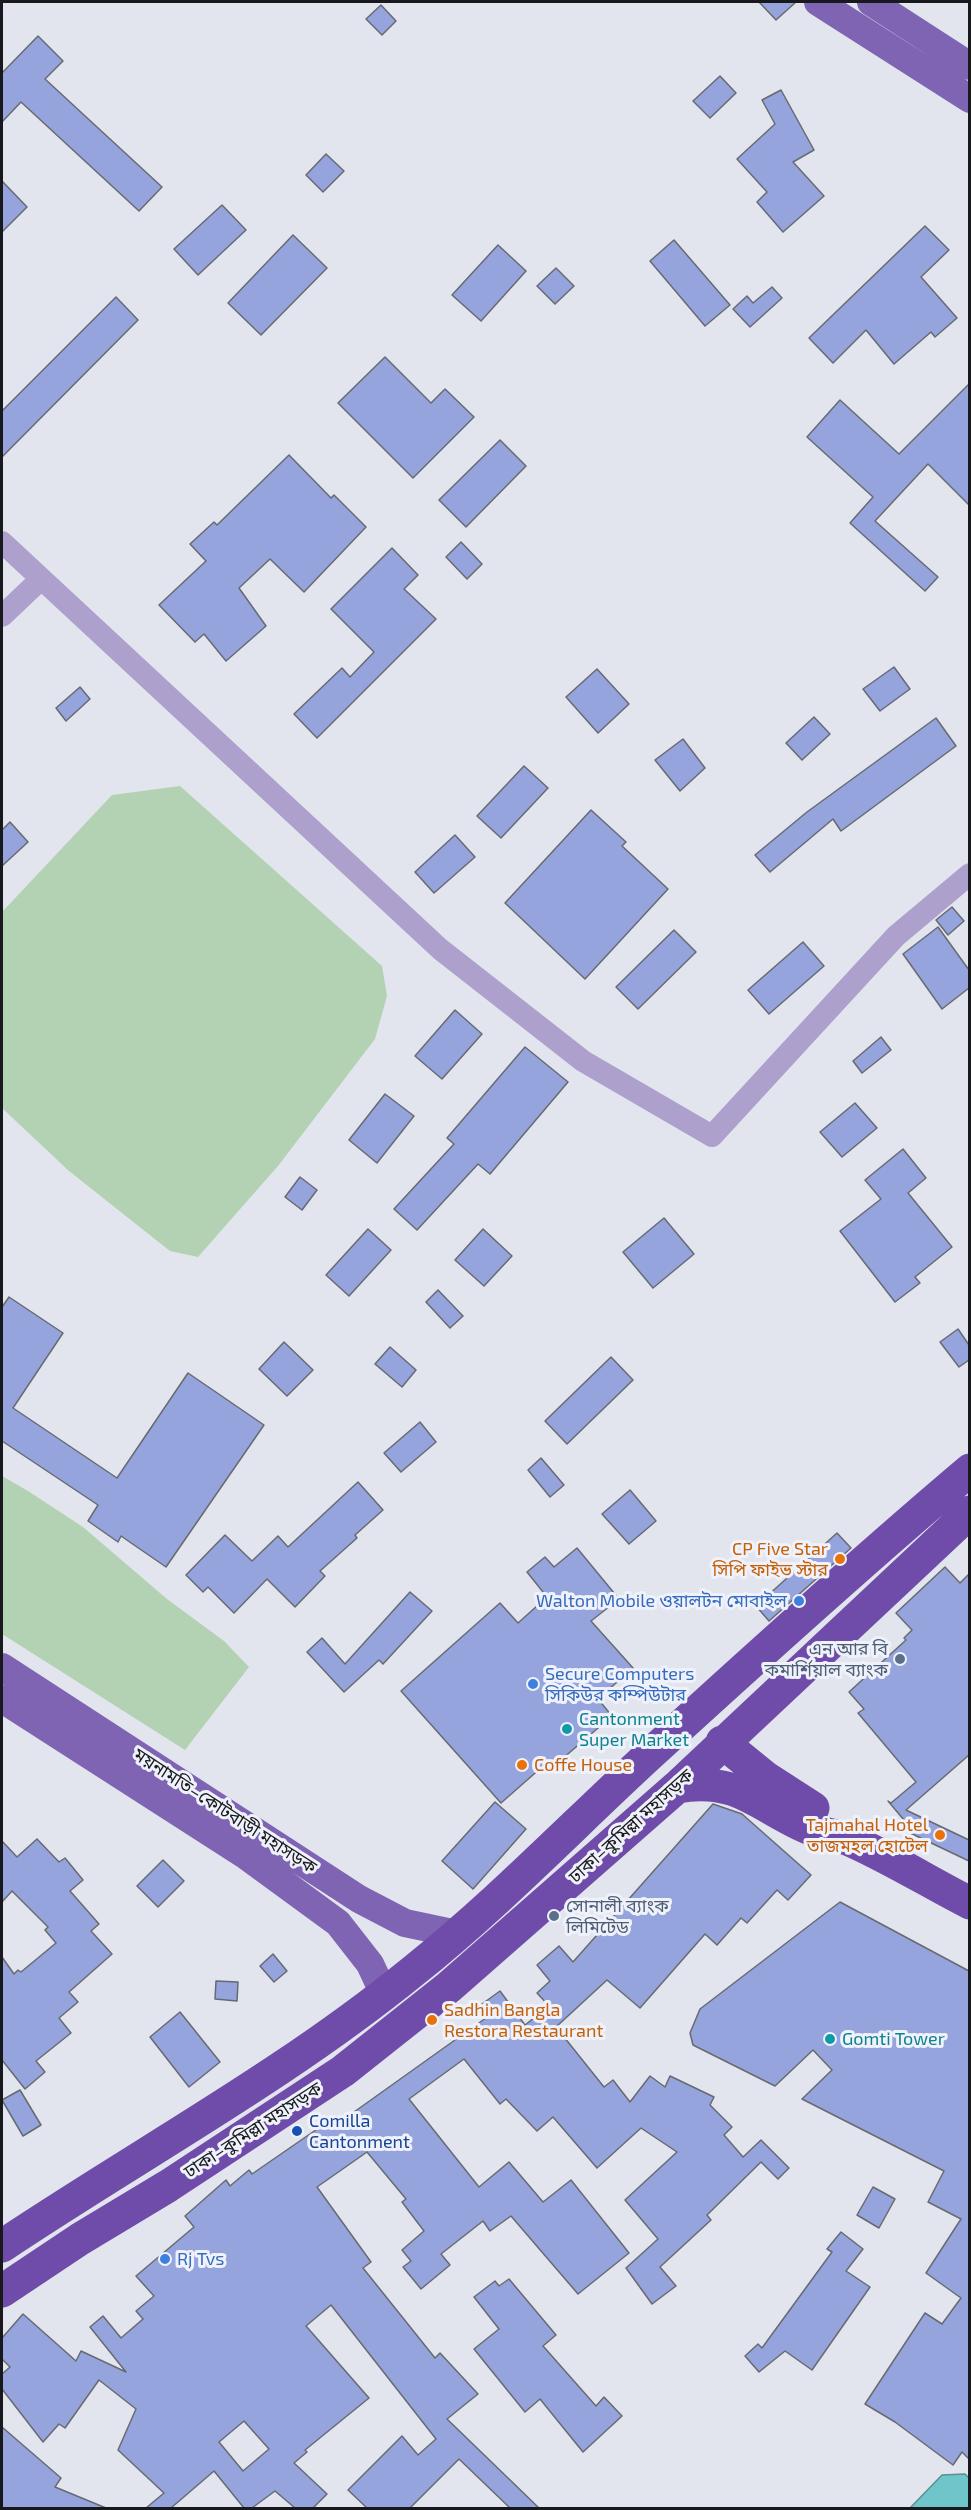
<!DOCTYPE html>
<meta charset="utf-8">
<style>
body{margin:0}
#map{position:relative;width:971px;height:2510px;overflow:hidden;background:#e2e5ed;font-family:"Exo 2",sans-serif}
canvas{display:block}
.frame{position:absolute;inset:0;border:3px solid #18191c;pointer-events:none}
</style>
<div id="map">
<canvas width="971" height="2510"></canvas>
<div class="frame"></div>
</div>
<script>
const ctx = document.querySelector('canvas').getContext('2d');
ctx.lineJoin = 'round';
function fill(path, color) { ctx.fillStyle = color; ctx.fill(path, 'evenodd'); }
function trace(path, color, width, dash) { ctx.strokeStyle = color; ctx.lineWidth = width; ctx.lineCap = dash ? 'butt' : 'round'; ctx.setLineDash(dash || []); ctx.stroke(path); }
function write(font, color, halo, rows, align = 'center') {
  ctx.font = font + ' "Exo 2","Noto Sans Bengali",sans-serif'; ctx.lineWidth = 6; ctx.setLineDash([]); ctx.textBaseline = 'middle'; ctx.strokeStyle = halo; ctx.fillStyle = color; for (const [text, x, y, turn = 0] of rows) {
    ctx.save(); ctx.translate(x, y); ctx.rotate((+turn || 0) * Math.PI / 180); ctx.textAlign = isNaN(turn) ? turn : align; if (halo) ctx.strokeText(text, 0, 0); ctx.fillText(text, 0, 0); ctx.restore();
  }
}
fill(new Path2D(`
 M 180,786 L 382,966 L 387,996 L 375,1039 L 278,1166 L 198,1257 L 170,1251 L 69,1171 L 2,1108 L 2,912 L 112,795 Z
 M 2,1476 L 28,1491 L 83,1527 L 167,1599 L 224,1641 L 249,1667 L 185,1750 L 2,1634 Z`), '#b3d2b3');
const water = new Path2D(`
 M 965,2474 L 969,2478 L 969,2508 L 910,2508 L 942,2475 Z`);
fill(water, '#6fc5c9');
trace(water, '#559195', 1.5);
const building = new Path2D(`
 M 759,2 L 796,2 L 776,20 Z
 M 381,5 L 396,21 L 382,35 L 366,19 Z
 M 38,36 L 63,61 L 45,79 L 162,187 L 139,211 L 21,102 L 2,122 L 2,73 Z
 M 720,76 L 736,93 L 710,118 L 693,101 Z
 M 781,90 L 814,150 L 793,162 L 824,196 L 783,232 L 757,202 L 767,192 L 737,159 L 775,124 L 762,100 Z
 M 326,154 L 344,171 L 323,192 L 306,175 Z
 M 2,181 L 27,207 L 2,232 Z
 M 222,205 L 246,230 L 198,275 L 174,249 Z
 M 925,226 L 949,250 L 921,277 L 957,318 L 935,337 L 931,332 L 894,364 L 866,330 L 833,363 L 809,338 Z
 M 293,235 L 327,268 L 261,335 L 228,303 Z
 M 674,240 L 730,305 L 705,326 L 650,261 Z
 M 498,245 L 526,271 L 481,321 L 452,295 Z
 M 556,268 L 574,286 L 555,304 L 537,286 Z
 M 772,287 L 782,298 L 750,327 L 733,309 L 747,296 L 753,303 Z
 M 116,297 L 138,320 L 2,457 L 2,411 Z
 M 385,357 L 431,403 L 445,389 L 474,417 L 413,478 L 338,403 Z
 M 969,384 L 969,505 L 928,464 L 875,521 L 938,577 L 925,591 L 850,523 L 873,497 L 807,437 L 840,400 L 899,454 Z
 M 500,440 L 526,466 L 466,527 L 439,500 Z
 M 289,455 L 331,498 L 334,495 L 366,527 L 304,592 L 270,559 L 239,588 L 266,626 L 226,661 L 204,634 L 195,642 L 159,605 L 206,561 L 190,544 L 214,522 L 217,525 Z
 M 461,542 L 482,564 L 467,579 L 446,557 Z
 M 392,548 L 418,575 L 404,589 L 436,619 L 317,738 L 294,714 L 342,668 L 350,677 L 374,652 L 331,609 Z
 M 894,667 L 910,689 L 880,711 L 863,689 Z
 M 597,669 L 629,704 L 598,733 L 566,697 Z
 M 80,687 L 90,699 L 66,721 L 56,708 Z
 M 814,717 L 830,734 L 802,760 L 786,743 Z
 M 936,718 L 956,746 L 841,831 L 833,819 L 770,872 L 755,855 L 807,812 Z
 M 683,739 L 705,768 L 680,791 L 655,760 Z
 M 524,766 L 548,788 L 501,838 L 477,816 Z
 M 591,810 L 626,842 L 622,846 L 668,889 L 585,979 L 505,903 Z
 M 10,822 L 28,842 L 2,866 L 2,830 Z
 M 455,835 L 475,857 L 434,893 L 415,872 Z
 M 952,907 L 964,921 L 948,935 L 936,920 Z
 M 938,927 L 969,970 L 969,988 L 942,1009 L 903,954 Z
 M 674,930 L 696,952 L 638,1009 L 616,987 Z
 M 803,942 L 824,966 L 769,1014 L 748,990 Z
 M 455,1010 L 482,1034 L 442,1079 L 415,1056 Z
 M 881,1037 L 891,1050 L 862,1073 L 853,1061 Z
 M 525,1047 L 568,1082 L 490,1174 L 478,1164 L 417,1230 L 394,1209 L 454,1144 L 447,1138 Z
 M 385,1094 L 414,1116 L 377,1163 L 349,1140 Z
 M 855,1103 L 877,1128 L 842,1157 L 820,1132 Z
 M 903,1149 L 926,1178 L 908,1193 L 952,1247 L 915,1277 L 920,1283 L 895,1302 L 840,1231 L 881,1199 L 865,1180 Z
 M 300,1177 L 317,1190 L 302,1210 L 285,1197 Z
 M 664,1218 L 694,1254 L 653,1288 L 623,1252 Z
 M 368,1229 L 391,1250 L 349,1296 L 326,1275 Z
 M 483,1229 L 512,1256 L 484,1286 L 455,1260 Z
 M 438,1290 L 463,1316 L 450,1328 L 426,1302 Z
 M 9,1297 L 63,1333 L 13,1408 L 117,1478 L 188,1373 L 264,1425 L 166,1567 L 121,1536 L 118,1542 L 88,1521 L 98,1505 L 2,1441 L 2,1307 Z
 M 958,1329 L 969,1345 L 969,1360 L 959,1367 L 940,1342 Z
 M 284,1342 L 313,1370 L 287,1396 L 259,1369 Z
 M 390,1347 L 416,1370 L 402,1387 L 375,1364 Z
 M 611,1357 L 633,1380 L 567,1444 L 545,1421 Z
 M 420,1422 L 436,1442 L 401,1472 L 384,1453 Z
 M 541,1458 L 564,1485 L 550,1497 L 528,1470 Z
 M 358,1482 L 383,1510 L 355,1535 L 357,1538 L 320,1571 L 325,1576 L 295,1607 L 267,1579 L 234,1613 L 208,1587 L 203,1592 L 186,1575 L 225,1535 L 252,1561 L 278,1536 L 288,1547 Z
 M 630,1490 L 656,1521 L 629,1544 L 602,1514 Z
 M 837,1533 L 851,1548 L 769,1621 L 756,1606 Z
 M 577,1548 L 619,1599 L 591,1621 L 633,1668 L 598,1699 L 612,1716 L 547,1772 L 542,1767 L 501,1803 L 401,1691 L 500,1603 L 518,1623 L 547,1597 L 527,1572 L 545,1557 L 554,1567 Z
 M 945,1567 L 960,1583 L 969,1574 L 969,1755 L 906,1810 L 969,1840 L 969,1861 L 906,1831 L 909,1826 L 888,1801 L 891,1803 L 916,1782 L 858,1713 L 864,1709 L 849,1692 L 906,1640 L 904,1638 L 912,1630 L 896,1613 Z
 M 410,1592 L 432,1611 L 383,1664 L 379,1660 L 344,1692 L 307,1652 L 322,1638 L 345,1664 Z
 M 495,1802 L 526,1829 L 473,1889 L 442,1861 Z
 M 713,1804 L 742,1814 L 811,1875 L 788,1900 L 777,1890 L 747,1923 L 741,1918 L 717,1945 L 705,1934 L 640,2008 L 607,1980 L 556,2027 L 604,2087 L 613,2080 L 630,2102 L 650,2076 L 665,2087 L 670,2076 L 714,2097 L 710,2105 L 732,2127 L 724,2135 L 743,2157 L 761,2140 L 789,2168 L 778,2179 L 761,2162 L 707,2215 L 711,2220 L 660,2267 L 676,2286 L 652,2304 L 626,2268 L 658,2239 L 625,2200 L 677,2152 L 641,2128 L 597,2168 L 553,2117 L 537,2131 L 506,2099 L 500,2104 L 464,2059 L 409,2099 L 479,2187 L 509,2162 L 543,2202 L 571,2180 L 629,2253 L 578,2294 L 511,2216 L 490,2231 L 483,2221 L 441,2254 L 450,2265 L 421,2289 L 403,2267 L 411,2261 L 402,2250 L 424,2231 L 402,2202 L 406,2199 L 367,2152 L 317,2187 L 371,2262 L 363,2268 L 435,2358 L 440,2353 L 478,2394 L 447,2419 L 539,2508 L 510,2508 L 459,2459 L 410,2508 L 367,2508 L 348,2490 L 402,2436 L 418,2455 L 436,2439 L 331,2305 L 306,2326 L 369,2398 L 305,2450 L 307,2452 L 294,2463 L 327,2494 L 313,2508 L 295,2508 L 275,2491 L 252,2508 L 244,2508 L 214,2471 L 171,2508 L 146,2508 L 164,2493 L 118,2450 L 136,2409 L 99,2380 L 65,2428 L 59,2424 L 43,2442 L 2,2389 L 2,2374 L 10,2367 L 2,2359 L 2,2338 L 23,2314 L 76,2361 L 81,2351 L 126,2372 L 90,2327 L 103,2316 L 121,2338 L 143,2319 L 136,2311 L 154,2296 L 136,2276 L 194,2227 L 185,2216 L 226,2180 L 230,2186 L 249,2170 L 252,2174 L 336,2116 L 340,2122 L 490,2015 L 482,2004 L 500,1991 L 525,2025 L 549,2006 L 537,1993 L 550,1981 L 537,1965 L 559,1946 L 573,1962 ZM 244,2421 L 269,2449 L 243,2471 L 219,2442 Z
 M 37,1839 L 59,1862 L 65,1858 L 83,1880 L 70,1891 L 99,1924 L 91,1931 L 112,1954 L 69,1992 L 78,2002 L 59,2018 L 71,2033 L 36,2061 L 45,2072 L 25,2089 L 2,2060 L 2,1957 L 14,1974 L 18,1970 L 21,1972 L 56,1943 L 45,1930 L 48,1927 L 12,1891 L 2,1902 L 2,1841 L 17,1857 Z
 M 163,1860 L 184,1881 L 158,1907 L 137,1886 Z
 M 840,1902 L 969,1971 L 969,2459 L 962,2452 L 953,2465 L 895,2422 L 865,2404 L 925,2313 L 942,2324 L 961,2298 L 926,2273 L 961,2219 L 928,2202 L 944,2171 L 802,2099 L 832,2070 L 813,2050 L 775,2086 L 693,2045 L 690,2033 L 700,2009 Z
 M 273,1954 L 287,1971 L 274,1982 L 260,1966 Z
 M 216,1981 L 238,1982 L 237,2001 L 215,1999 Z
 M 180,2012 L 220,2062 L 189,2087 L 150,2037 Z
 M 20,2090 L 41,2125 L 23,2136 L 2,2100 Z
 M 873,2187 L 895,2199 L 879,2228 L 857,2215 Z
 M 841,2232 L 863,2249 L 846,2271 L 870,2287 L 812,2370 L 785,2351 L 759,2372 L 745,2356 L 758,2344 L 762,2348 L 832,2252 L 827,2249 Z
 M 509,2279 L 556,2335 L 543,2346 L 596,2406 L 604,2397 L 622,2416 L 583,2452 L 540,2399 L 525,2412 L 474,2349 L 499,2329 L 474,2297 L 495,2281 L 499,2286 Z
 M 2,2427 L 61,2478 L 55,2487 L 106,2508 L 2,2508 Z`);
fill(building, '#95a4dc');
trace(building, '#676a71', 1.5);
trace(new Path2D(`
 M 2,542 L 440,949 L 583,1061 L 712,1136 L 896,936 L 970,874
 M 2,616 L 40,580`), '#ada0cc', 22);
trace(new Path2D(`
 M 818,2 L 970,99
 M 871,2 L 970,66
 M 2,1667 L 359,1899 L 405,1923 L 457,1934
 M 2,1699 L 245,1855 L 338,1923 L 370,1964 L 384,1994`), '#7f64b3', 28);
trace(new Path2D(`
 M 722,1742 L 765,1777 L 813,1808
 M 677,1787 C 737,1776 758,1806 808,1828 C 822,1834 838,1835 852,1841 C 892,1859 931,1883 970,1903
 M 2,2246 C 138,2155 284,2076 412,1972 C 495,1906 569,1829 647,1757 C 753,1660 860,1563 970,1470
 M 2,2291 L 80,2239 L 168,2186 L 343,2071 L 449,1987 L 677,1787 L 970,1512`), '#6f4ca9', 33);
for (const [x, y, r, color] of [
 [840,1559,6,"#e8710a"],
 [799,1601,6,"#3f7fe0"],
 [900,1659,6,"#5c6f8a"],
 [533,1684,6,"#3f7fe0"],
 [567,1729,6,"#0f9aa8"],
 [522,1765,6,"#e8710a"],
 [940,1835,6,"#e8710a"],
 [554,1916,6,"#5c6f8a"],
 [432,2020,6,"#e8710a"],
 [830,2039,6,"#0f9aa8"],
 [297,2131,6,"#1a4fb4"],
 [165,2259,6,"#3f7fe0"]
]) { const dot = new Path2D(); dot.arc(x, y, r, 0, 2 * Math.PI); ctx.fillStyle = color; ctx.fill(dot); trace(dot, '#eff2fb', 2); }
write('18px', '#c56008', '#eff2fb', [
 ["CP Five Star",828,1549],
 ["সিপি ফাইভ স্টার",828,1570],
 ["Coffe House",534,1765,"left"],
 ["Tajmahal Hotel",928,1825],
 ["তাজমহল হোটেল",928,1846],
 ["Sadhin Bangla",444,2010,"left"],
 ["Restora Restaurant",444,2031,"left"]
], 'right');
write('18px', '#366cbe', '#eff2fb', [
 ["Walton Mobile ওয়ালটন মোবাইল",787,1601,"right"],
 ["Secure Computers",545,1674],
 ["সিকিউর কম্পিউটার",545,1695],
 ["Rj Tvs",177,2259]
], 'left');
write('18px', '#4e5e75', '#eff2fb', [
 ["এন আর বি",888,1649],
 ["কমার্শিয়াল ব্যাংক",888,1670],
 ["সোনালী ব্যাংক",566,1906,"left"],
 ["লিমিটেড",566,1927,"left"]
], 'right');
write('18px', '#0d838f', '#eff2fb', [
 ["Cantonment",579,1719],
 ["Super Market",579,1740],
 ["Gomti Tower",842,2039]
], 'left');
write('18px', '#18191c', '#eff2fb', [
 ["ময়নামতি–কোটবাড়ী মহাসড়ক",225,1811,33],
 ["ঢাকা–কুমিল্লা মহাসড়ক",631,1826,-42],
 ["ঢাকা–কুমিল্লা মহাসড়ক",253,2130,-33]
]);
write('18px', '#164399', '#eff2fb', [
 ["Comilla",309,2121],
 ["Cantonment",309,2142]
], 'left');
</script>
